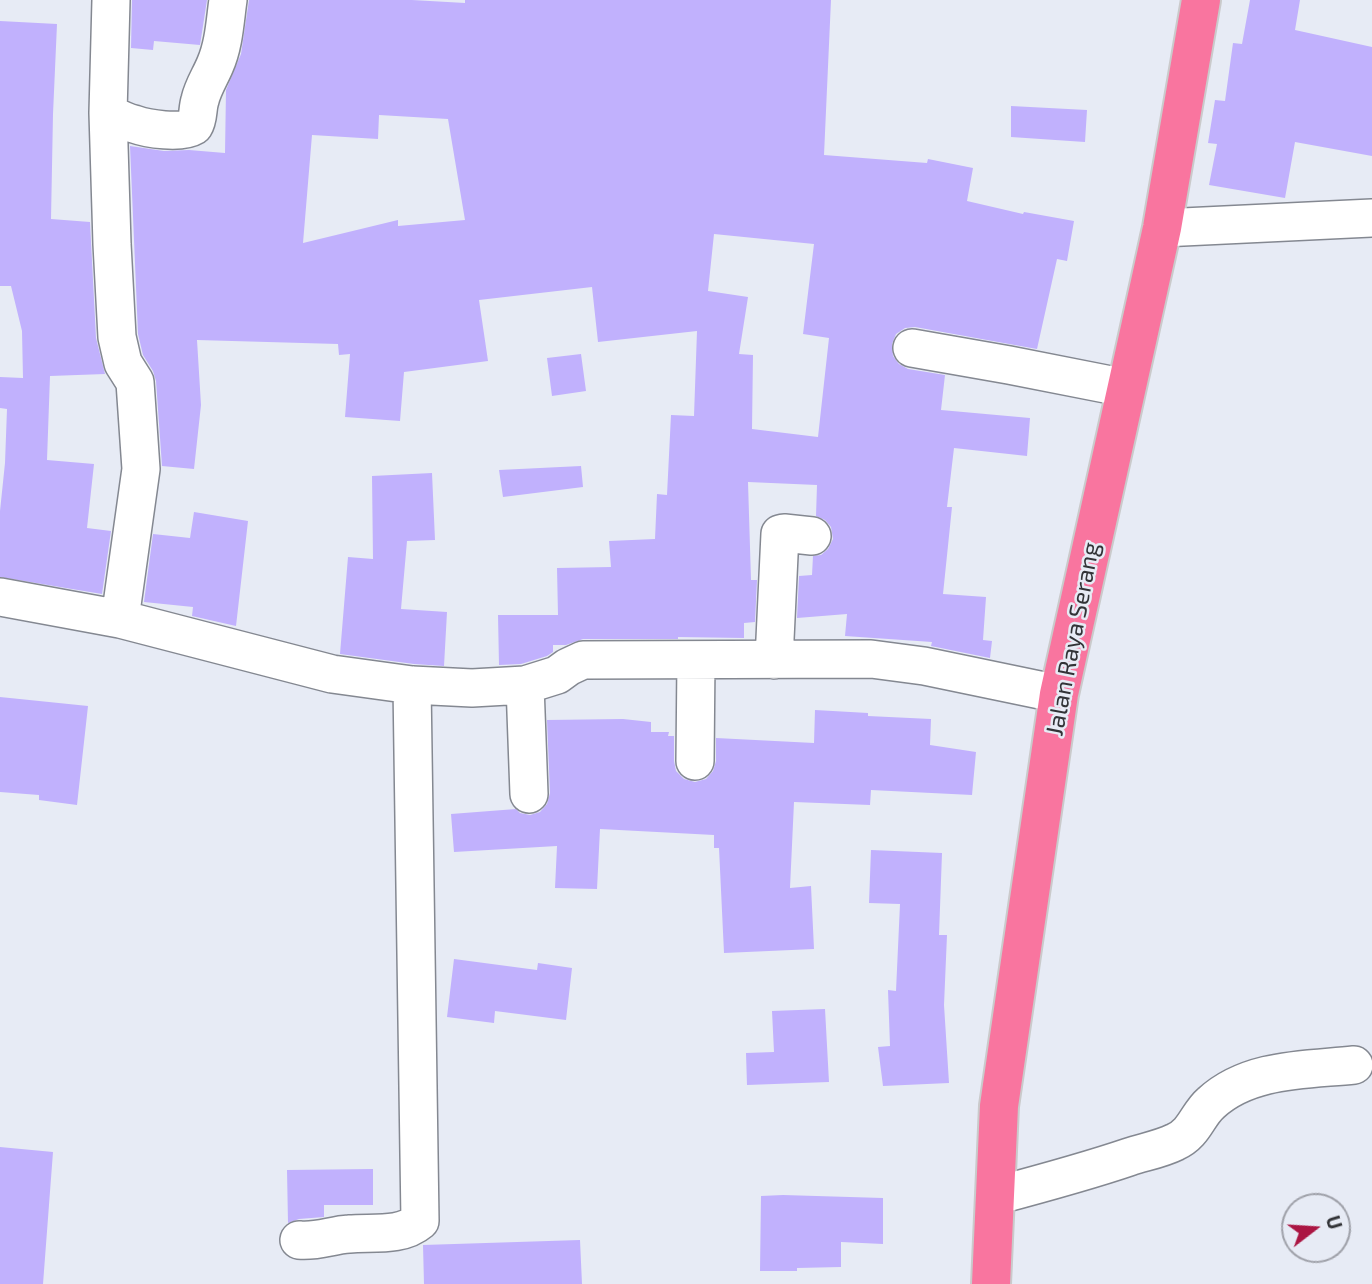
<!DOCTYPE html>
<style>
body{margin:0}
#map{position:relative;width:1372px;height:1284px;overflow:hidden;background:#e7ebf5;font-family:"Exo 2",sans-serif}
canvas{display:block}
.north{position:absolute;left:1281px;top:1193px;width:70px;height:70px;box-sizing:border-box;background:#e7ebf5;border:2px solid #9fa1a9;border-radius:50%;rotate:73deg;font-size:19px;font-weight:700;line-height:28px;text-align:center;color:#323337}
.north::after{content:'';display:block;margin:auto;width:24px;height:32px;background:#ab1643;clip-path:polygon(50% 0,100% 100%,50% 72%,0 100%)}
</style>
<div id="map">
<canvas width="1372" height="1284"></canvas>
<div class="north">U</div>
</div>
<script>
const ctx = document.querySelector('canvas').getContext('2d');
ctx.lineJoin = 'round';
function fill(path, color) { ctx.fillStyle = color; ctx.fill(path, 'evenodd'); }
function trace(path, color, width, dash) { ctx.strokeStyle = color; ctx.lineWidth = width; ctx.lineCap = dash ? 'butt' : 'round'; ctx.setLineDash(dash || []); ctx.stroke(path); }
function write(font, color, halo, rows, align = 'center') {
  ctx.font = font + ' "Exo 2",sans-serif'; ctx.lineWidth = 5; ctx.setLineDash([]); ctx.textBaseline = 'middle'; ctx.strokeStyle = halo; ctx.fillStyle = color; for (const [text, x, y, turn = 0] of rows) {
    ctx.save(); ctx.translate(x, y); ctx.rotate((+turn || 0) * Math.PI / 180); ctx.textAlign = isNaN(turn) ? turn : align; if (halo) ctx.strokeText(text, 0, 0); ctx.fillText(text, 0, 0); ctx.restore();
  }
}
fill(new Path2D(`
 M 132,0 L 207,0 L 200,45 L 154,41 L 153,50 L 131,48 Z
 M 249,0 L 412,0 L 465,3 L 465,0 L 831,0 L 824,155 L 927,163 L 928,159 L 973,168 L 967,201 L 1023,214 L 1024,212 L 1074,221 L 1067,261 L 1057,259 L 1037,349 L 915,327 L 905,328 L 896,334 L 892,344 L 893,356 L 899,364 L 908,369 L 945,375 L 941,410 L 1030,418 L 1027,456 L 954,448 L 947,507 L 952,507 L 943,594 L 986,597 L 983,640 L 992,641 L 990,658 L 931,646 L 932,642 L 845,636 L 847,614 L 797,618 L 799,576 L 812,575 L 813,556 L 821,555 L 828,549 L 833,539 L 831,527 L 825,520 L 816,516 L 817,485 L 748,482 L 751,580 L 757,580 L 755,622 L 744,623 L 744,638 L 678,637 L 678,639 L 583,639 L 566,645 L 553,645 L 553,652 L 547,656 L 521,664 L 499,665 L 498,615 L 558,615 L 557,568 L 611,567 L 609,541 L 655,539 L 657,494 L 667,495 L 671,415 L 694,416 L 697,331 L 598,342 L 592,287 L 479,300 L 488,361 L 404,372 L 400,421 L 345,417 L 350,354 L 339,355 L 338,344 L 197,340 L 201,405 L 194,469 L 162,466 L 156,381 L 153,371 L 143,355 L 138,334 L 130,146 L 164,151 L 189,150 L 225,153 L 226,90 L 241,54 ZM 379,115 L 448,119 L 465,220 L 398,226 L 398,220 L 303,243 L 312,135 L 378,139 ZM 714,234 L 814,244 L 803,334 L 829,338 L 818,437 L 752,429 L 753,355 L 739,354 L 748,297 L 708,291 Z
 M 1250,0 L 1300,0 L 1295,30 L 1372,47 L 1372,156 L 1295,142 L 1285,198 L 1209,185 L 1217,144 L 1208,143 L 1215,100 L 1225,101 L 1233,43 L 1242,44 Z
 M 0,21 L 57,24 L 53,114 L 51,219 L 90,222 L 96,338 L 105,374 L 50,376 L 47,460 L 94,464 L 87,528 L 111,531 L 102,594 L 0,577 L 0,511 L 5,463 L 7,409 L 0,408 L 0,377 L 23,378 L 22,331 L 11,286 L 0,286 Z
 M 1011,106 L 1087,110 L 1085,142 L 1011,137 Z
 M 581,354 L 586,391 L 552,396 L 547,358 Z
 M 581,466 L 583,487 L 503,497 L 499,470 Z
 M 432,473 L 435,540 L 407,541 L 401,609 L 447,612 L 444,666 L 414,664 L 340,654 L 348,557 L 373,559 L 372,476 Z
 M 194,512 L 248,521 L 236,626 L 192,616 L 193,607 L 144,602 L 153,534 L 190,538 Z
 M 0,697 L 88,706 L 77,805 L 39,800 L 39,795 L 0,792 Z
 M 815,710 L 868,713 L 868,716 L 931,719 L 930,745 L 976,752 L 972,795 L 871,790 L 870,805 L 794,802 L 790,888 L 811,886 L 814,949 L 724,953 L 719,848 L 714,848 L 714,835 L 600,829 L 597,889 L 555,888 L 557,846 L 454,852 L 451,814 L 516,809 L 520,813 L 530,815 L 540,812 L 547,804 L 550,793 L 547,720 L 623,719 L 651,722 L 651,732 L 669,732 L 668,736 L 674,736 L 674,761 L 676,771 L 684,779 L 695,782 L 706,779 L 713,771 L 716,761 L 716,738 L 814,743 Z
 M 871,850 L 942,853 L 939,935 L 947,935 L 944,1005 L 949,1083 L 883,1086 L 878,1047 L 890,1046 L 888,990 L 896,991 L 900,904 L 869,903 Z
 M 454,959 L 537,970 L 538,963 L 572,968 L 566,1020 L 495,1011 L 494,1023 L 447,1017 Z
 M 825,1009 L 829,1082 L 747,1085 L 746,1053 L 774,1052 L 772,1011 Z
 M 0,1147 L 53,1152 L 43,1284 L 0,1284 Z
 M 373,1169 L 373,1205 L 324,1205 L 324,1217 L 299,1219 L 288,1223 L 287,1170 Z
 M 783,1195 L 883,1198 L 883,1244 L 841,1242 L 841,1267 L 797,1268 L 797,1271 L 760,1271 L 761,1196 Z
 M 580,1240 L 582,1284 L 424,1284 L 423,1245 Z`), '#c1b1fd');
const minor = new Path2D(`
 M 111,0 L 108,113 L 112,244 L 117,337 L 123,363 L 135,382 L 141,469 L 120,619 L 332,674 L 412,685 L 472,688 L 525,685 L 557,675 L 568,667 L 583,660 L 871,659 L 924,666 L 1059,694
 M 108,113 C 116,117 125,122 134,124 C 148,129 181,134 194,126 C 199,118 197,109 200,100 C 203,87 210,77 215,65 C 224,45 225,21 228,0
 M 1162,228 L 1372,218
 M 912,348 L 1009,365 L 1126,388
 M 0,597 L 120,619
 M 774,660 L 780,534 L 784,533 L 812,536
 M 525,685 L 529,794
 M 695,761 L 696,660
 M 995,1196 C 1040,1184 1085,1172 1129,1157 C 1144,1152 1161,1149 1175,1142 C 1195,1133 1197,1115 1211,1103 C 1249,1068 1306,1070 1354,1065
 M 299,1240 C 317,1242 332,1235 349,1234 C 373,1232 401,1237 420,1221 L 412,685`);
const highway = new Path2D(`
 M 991,1284 L 999,1106 L 1059,694 L 1162,228 L 1201,0`);
trace(minor, '#848891', 40);
trace(highway, '#cacacb', 42);
trace(minor, '#fff', 37);
trace(highway, '#f9759f', 38);
write('24px', '#323337', '#e7ebf5', [
 ["Jalan Raya Serang",1073,639,-79]
]);
</script>
